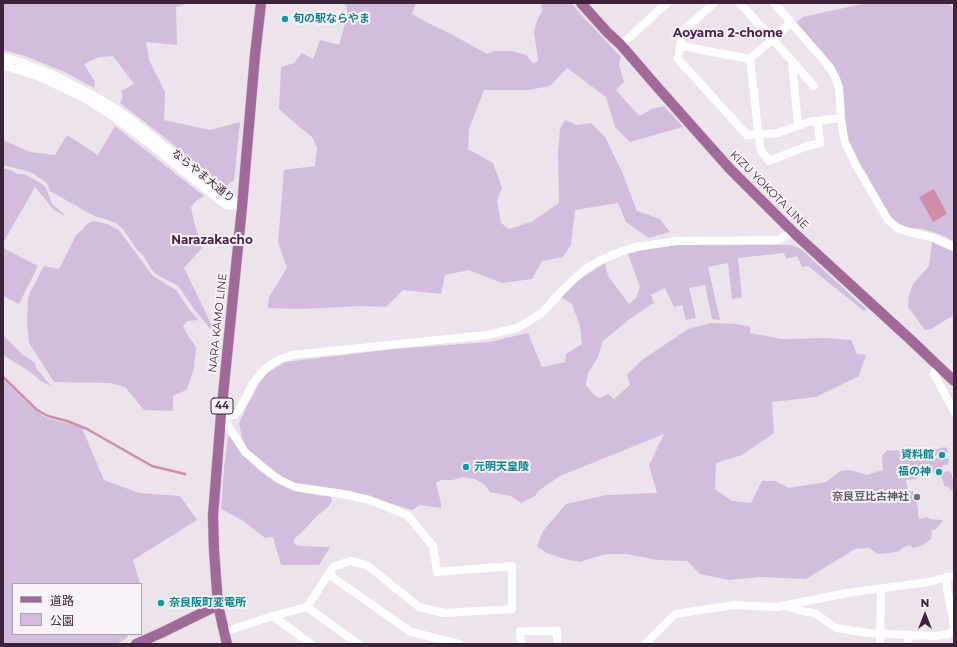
<!DOCTYPE html>
<html>
<head>
<meta charset="utf-8">
<style>
  body { margin:0 }
  #map { position:relative; width:957px; height:647px; overflow:hidden; background:#ece3ec; font-family:Montserrat,"Noto Sans JP",sans-serif }
  canvas { display:block }
  .frame { position:absolute; inset:0; border:4px solid #3d2339; pointer-events:none }
  .legend { position:absolute; left:12px; top:583px; width:130px; height:52px; box-sizing:border-box; background:#f8f3f9; border:1px solid #ada0ac; margin:0; padding:5px 7px; list-style:none; font-size:12px; color:#3d2339 }
  .legend li { display:flex; align-items:center; gap:8px; height:20px }
  .legend b { width:20px; border:1px solid #ada0ac }
  .north { position:absolute; left:905px; top:595px; width:40px; height:40px; -webkit-text-stroke:3px #f8f3f9; paint-order:stroke; rotate:0deg; font-size:11px; font-weight:700; line-height:16px; text-align:center; color:#3d2339 }
  .north::after { content:''; display:block; margin:auto; width:14px; height:18px; background:#3d2339; clip-path:polygon(50% 0,100% 100%,50% 72%,0 100%) }
</style>
</head>
<body>
<div id="map">
<canvas width="957" height="647"></canvas>
<div class="frame"></div>
<ul class="legend">
<li><b style="height:5px;background:#a06998"></b>道路</li>
<li><b style="height:11px;background:#d3bddd"></b>公園</li>
</ul>
<div class="north">N</div>
</div>
<script>
const ctx = document.querySelector('canvas').getContext('2d');
ctx.lineJoin = 'round';
function paint(path, color) {
  ctx.fillStyle = color;
  ctx.fill(path, 'evenodd');
}
function poly(rows) {
  const path = new Path2D();
  for (const r of rows) {
    path.moveTo(r[0], r[1]);
    for (let i = 2; i < r.length; i += 2) path.lineTo(r[i], r[i + 1]);
  }
  return path;
}
function stroke(path, color, width, dash) {
  ctx.strokeStyle = color;
  ctx.lineWidth = width;
  ctx.lineCap = dash ? 'butt' : 'round';
  ctx.setLineDash(dash || []);
  ctx.stroke(path);
}
function write(font, color, halo, rows, align = 'center') {
  ctx.font = font + ' Montserrat,"Noto Sans JP",sans-serif';
  ctx.lineWidth = 4;
  ctx.setLineDash([]);
  ctx.textBaseline = 'middle';
  ctx.strokeStyle = halo;
  ctx.fillStyle = color;
  for (const [text, x, y, turn = 0] of rows) {
    ctx.save();
    ctx.translate(x, y);
    ctx.rotate((+turn || 0) * Math.PI / 180);
    ctx.textAlign = isNaN(turn) ? turn : align;
    if (halo) ctx.strokeText(text, 0, 0);
    ctx.fillText(text, 0, 0);
    ctx.restore();
  }
}
const green = poly([
  [3,3,190,3,176,7,177,45,146,42,149,60,165,92,164,120,210,130,240,122,234,180,226,186,224,186,164,137,120,103,123,97,121,91,134,84,113,56,99,57,84,64,95,82,94,88,65,72,22,55,3,50],
  [342,3,416,3,412,14,428,23,453,35,487,54,495,51,511,51,526,55,533,63,537,62,538,58,535,40,534,31,537,21,542,11,541,3,571,3,586,20,621,57,619,64,624,82,616,90,638,115,642,115,651,109,664,106,683,127,630,142,615,127,606,97,567,68,550,86,529,90,484,90,469,129,468,149,493,163,502,188,497,201,501,223,509,229,531,222,559,203,558,153,560,129,565,120,577,125,591,123,605,137,623,174,637,211,660,219,670,232,649,238,626,222,618,203,575,210,571,245,563,257,542,261,532,279,502,283,469,270,445,275,441,294,403,290,386,307,360,306,302,309,268,308,269,297,287,268,278,242,284,170,315,166,317,148,313,138,297,125,279,109,281,67,294,63,302,53,313,59,320,40,339,45,347,17,347,7],
  [866,3,949,3,954,9,954,241,939,234,923,229,910,228,901,225,893,219,889,215,853,152,848,141,845,121,844,97,841,81,838,74,833,65,796,23,803,17],
  [115,126,204,196,197,200,191,207,194,222,202,248,184,268,218,338,194,309,179,287,175,284,157,275,151,269,143,255,137,250,123,229,116,223,102,218,94,216,50,191,47,183,34,174,27,171,3,165,3,140,30,152,55,155,67,135,98,155],
  [3,168,10,170,18,174,24,174,42,184,46,188,52,204,66,216,54,210,35,187,3,243],
  [93,221,107,224,119,230,153,276,176,290,189,309,198,320,187,321,183,326,187,334,196,347,194,368,189,384,186,390,173,396,173,411,144,410,125,387,111,383,54,382,29,343,27,323,28,299,30,292,44,266,59,269,76,235,83,229,87,224],
  [932,242,954,252,954,315,931,329,925,330,908,307,909,295,913,284,929,266],
  [672,245,792,245,801,249,866,309,864,311,808,266,802,267,797,256,786,259,784,253,738,258,742,297,732,299,728,263,708,267,720,320,712,319,705,285,689,288,696,318,686,320,682,305,674,307,665,288,651,295,654,303,631,318,603,341,598,357,588,373,586,385,594,395,600,398,608,394,614,399,630,385,627,375,642,360,688,329,711,323,737,324,750,327,750,333,782,339,826,338,851,340,857,354,866,355,859,376,816,397,772,402,774,433,742,455,716,463,715,489,732,501,751,503,762,481,775,481,789,488,826,482,840,471,850,470,867,475,883,470,882,456,887,450,890,451,892,450,902,451,902,447,905,447,914,453,918,452,918,449,930,448,935,450,944,447,947,448,948,452,944,455,936,455,934,457,934,458,937,458,942,460,943,459,946,458,949,459,948,465,943,465,942,467,944,472,949,471,952,474,952,478,954,478,954,491,952,491,947,486,945,487,940,472,918,476,917,479,906,480,908,491,913,491,913,492,918,507,918,514,919,519,927,517,931,519,941,520,943,521,935,530,930,530,932,531,931,539,923,545,913,548,910,545,904,547,899,551,890,553,878,554,869,548,855,549,806,579,759,577,729,580,700,574,687,561,657,560,627,554,605,554,580,562,565,559,547,553,537,546,543,531,566,504,606,495,657,493,649,465,664,434,560,476,538,491,535,496,521,503,511,496,490,492,485,485,475,479,463,477,453,480,441,480,436,483,441,503,441,508,420,505,412,510,348,490,305,487,286,481,247,450,242,438,239,423,245,410,260,382,266,374,285,362,394,349,489,342,528,333,542,367,565,362,566,354,582,344,580,326,572,304,561,297,577,281,605,263,608,276,629,304,636,298,640,287,628,254,651,248],
  [3,248,38,266,19,304,3,296],
  [3,336,6,338,22,354,35,363,36,368,51,386,41,381,29,371,3,355],
  [3,380,36,411,47,418,67,423,82,428,104,480,139,493,180,496,197,520,133,560,140,584,13,584,13,634,128,634,127,638,116,644,3,644],
  [228,436,233,439,246,458,260,471,276,482,304,493,331,497,332,501,328,507,317,516,301,533,294,539,294,544,300,546,330,547,319,565,281,565,273,537,265,538,242,520,221,509,224,468]
]);
const water = poly([
  [934,189,947,214,933,222,919,197]
]);
const stream = poly([
  [3,377,37,410,48,416,67,421,87,429,152,466,185,474]
]);
const minor = poly([
  [714,3,683,31,678,59,747,135,758,135,778,133,809,122,841,118],
  [740,3,792,61,798,125],
  [774,3,821,57,831,69,836,79,839,88,841,118,843,132,845,142,856,165,888,220,896,227,905,231,934,238,954,247],
  [791,22,787,26,750,59,760,147,762,152,769,161,807,146,820,143,818,121],
  [621,45,667,3],
  [681,46,750,59],
  [3,57,18,61,56,76,89,93,118,110,139,126,228,197,242,207],
  [792,61,814,86],
  [3,65,37,76,84,98,115,118,141,137,203,187,226,205,240,207],
  [937,365,934,374,954,411],
  [221,415,245,452,270,473,280,480,295,487,337,493,370,500,407,515,433,546,437,572,512,566,512,609,444,613,419,607,367,565,350,561,333,567,307,607],
  [221,415,235,415,240,408,254,382,264,370,273,363,281,359,292,355,487,335,517,328,542,313,560,293,574,279,587,268,599,261,615,254,635,247,677,241,778,240,793,232],
  [328,574,411,632,459,644],
  [947,577,947,588,953,619,954,629],
  [786,606,801,611,815,613,836,628,868,633,935,636,949,634,954,629],
  [273,616,311,644],
  [224,632,273,616,307,607,358,644],
  [521,644,520,631,557,631,557,644],
  [645,644,675,614,734,605,777,607,847,593,929,582,947,577,954,577],
  [880,644,881,589],
  [908,644,909,635]
]);
const major = poly([
  [581,3,607,32,621,45,659,89,730,169,793,232,912,341,954,381],
  [136,644,161,633,218,605],
  [227,644,218,605,214,550,213,516,221,415,242,207,255,55,261,3]
]);
const markers = [
  [285,19,4,"#0f9aa8"],
  [942,455,4,"#0f9aa8"],
  [466,467,4,"#0f9aa8"],
  [939,472,4,"#0f9aa8"],
  [917,497,4,"#6b7280"],
  [161,603,4,"#0f9aa8"]
];
const shields = [
  [222,406,22]
];
const shieldNames = [
  ["44",222,406]
];
const cultureNames = [
  ["旬の駅ならやま",293,19],
  ["資料館",934,455,"right"],
  ["元明天皇陵",474,467],
  ["福の神",931,472,"right"],
  ["奈良阪町変電所",169,603]
];
const streetNames = [
  ["ならやま大通り",203,176,39],
  ["KIZU YOKOTA LINE",769,190,45],
  ["NARA KAMO LINE",218,323,-84]
];
const worshipNames = [
  ["奈良豆比古神社",909,497]
];
const neighbourhoodNames = [
  ["Aoyama 2-chome",728,33],
  ["Narazakacho",212,240]
];
paint(green, '#d3bddd');
paint(water, '#cf8daa');
stroke(stream, '#cf8daa', 2.5);
stroke(major, '#c9c1c8', 11);
stroke(minor, '#fff', 8);
stroke(major, '#a06998', 10);
for (const [x, y, r, color] of markers) {
  const dot = new Path2D();
  dot.arc(x, y, r, 0, 2 * Math.PI);
  ctx.fillStyle = color;
  ctx.fill(dot);
  stroke(dot, '#f8f3f9', 1.5);
}
for (const [x, y, w] of shields) {
  const box = new Path2D();
  box.roundRect(x - w / 2, y - 8, w, 16, 3);
  ctx.fillStyle = '#f8f3f9';
  ctx.fill(box);
  stroke(box, '#3d2339', 1);
}
write('bold 10px', '#3d2339', null, shieldNames);
write('bold 11px', '#0d838f', '#f8f3f9', cultureNames, 'left');
write('11px', '#3d2339', '#f8f3f9', streetNames);
write('bold 11px', '#5b616d', '#f8f3f9', worshipNames, 'right');
write('bold 12px', '#4f2047', '#f8f3f9', neighbourhoodNames);
</script>
</body>
</html>
